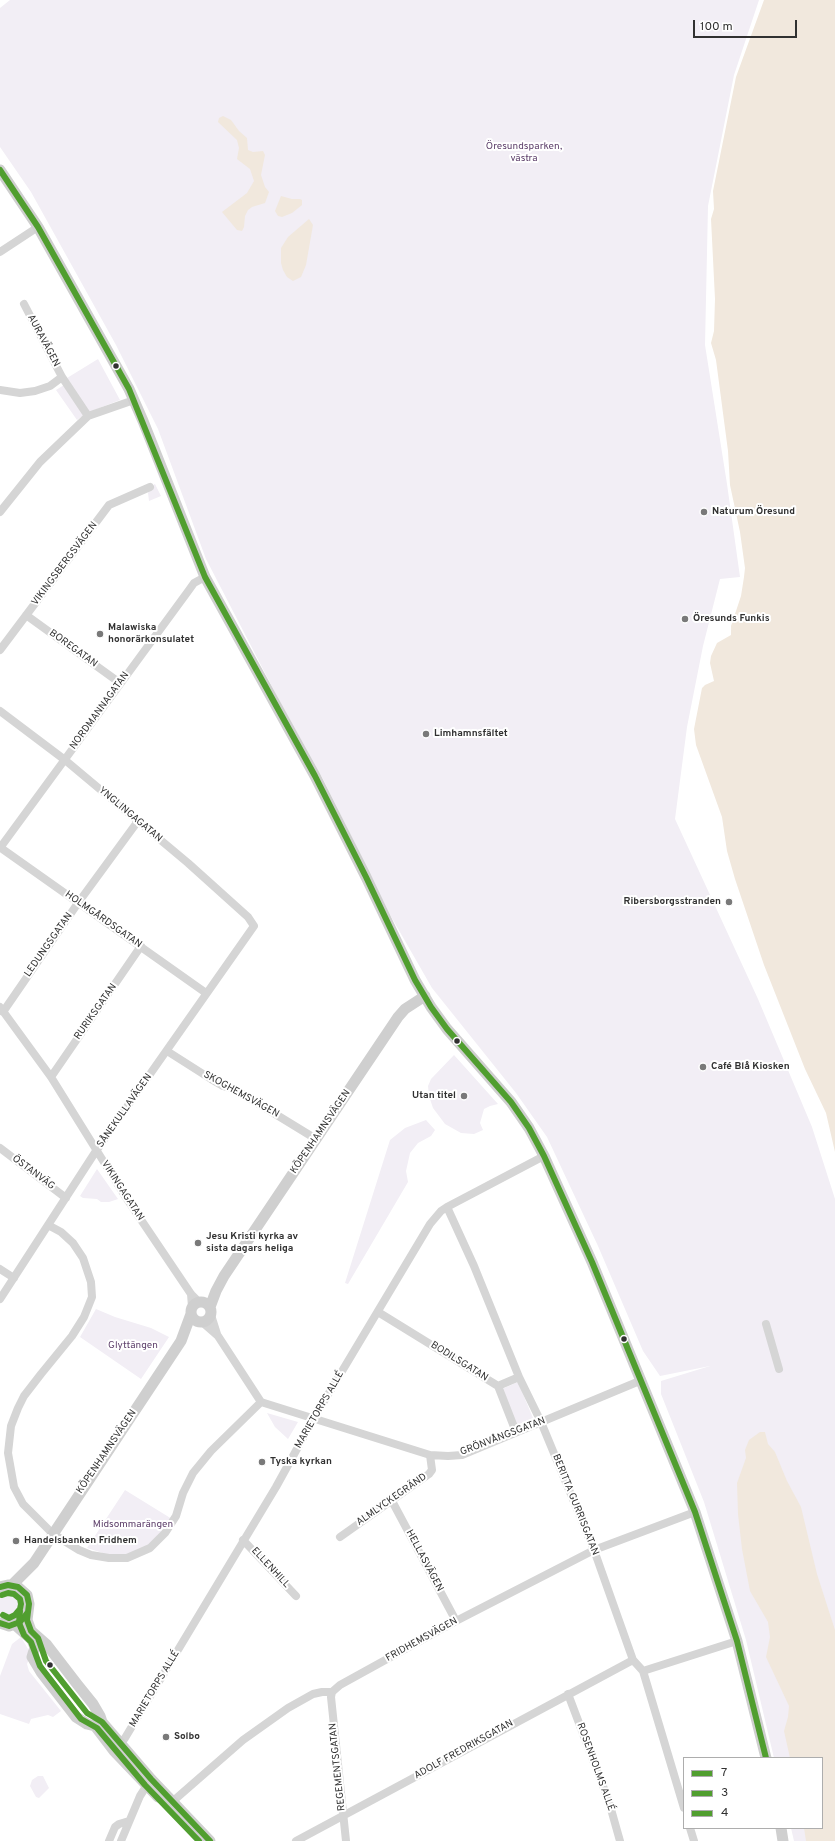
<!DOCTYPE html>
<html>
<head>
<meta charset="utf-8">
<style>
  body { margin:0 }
  #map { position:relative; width:835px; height:1841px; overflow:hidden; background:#fff; font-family:Overpass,sans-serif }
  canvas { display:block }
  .legend { position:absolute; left:683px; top:1757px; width:140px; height:72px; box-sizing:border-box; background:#fff; border:1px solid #adadad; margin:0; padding:5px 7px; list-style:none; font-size:12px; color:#313131 }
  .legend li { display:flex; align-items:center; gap:8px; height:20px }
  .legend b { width:20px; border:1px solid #adadad }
  .scale { position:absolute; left:693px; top:20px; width:104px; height:18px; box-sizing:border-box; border:2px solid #313131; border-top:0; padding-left:5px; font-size:12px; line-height:14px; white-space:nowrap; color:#313131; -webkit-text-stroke:3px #fff; paint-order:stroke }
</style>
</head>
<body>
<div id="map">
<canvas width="835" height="1841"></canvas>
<ul class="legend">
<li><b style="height:5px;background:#509e2f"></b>7</li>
<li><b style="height:5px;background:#509e2f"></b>3</li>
<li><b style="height:5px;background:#509e2f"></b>4</li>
</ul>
<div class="scale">100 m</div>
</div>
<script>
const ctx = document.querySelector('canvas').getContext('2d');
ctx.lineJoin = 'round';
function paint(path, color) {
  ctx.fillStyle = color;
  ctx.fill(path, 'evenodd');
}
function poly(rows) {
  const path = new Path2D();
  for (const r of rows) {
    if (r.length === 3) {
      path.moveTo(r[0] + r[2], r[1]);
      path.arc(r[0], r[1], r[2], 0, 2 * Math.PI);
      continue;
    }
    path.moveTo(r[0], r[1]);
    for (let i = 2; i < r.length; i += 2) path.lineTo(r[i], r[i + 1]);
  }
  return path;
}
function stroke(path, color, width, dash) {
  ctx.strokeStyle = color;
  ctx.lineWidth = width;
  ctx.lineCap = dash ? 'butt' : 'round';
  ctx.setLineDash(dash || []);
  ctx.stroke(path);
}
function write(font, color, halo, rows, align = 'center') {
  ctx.font = font + ' Overpass,sans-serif';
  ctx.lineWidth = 4;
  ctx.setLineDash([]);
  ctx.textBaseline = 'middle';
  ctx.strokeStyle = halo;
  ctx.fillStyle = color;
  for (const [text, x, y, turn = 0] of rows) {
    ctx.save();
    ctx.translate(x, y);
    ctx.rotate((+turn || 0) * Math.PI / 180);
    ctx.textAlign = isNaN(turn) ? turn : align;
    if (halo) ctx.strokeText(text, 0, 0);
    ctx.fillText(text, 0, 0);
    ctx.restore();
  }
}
const green = poly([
  [10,0,759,0,734,75,708,206,705,345,727,484,740,577,720,579,703,646,687,727,675,819,758,999,812,1127,835,1199,835,1841,794,1841,791,1828,822,1828,822,1758,774,1758,746,1640,704,1502,661,1394,661,1381,710,1366,660,1376,643,1351,598,1246,547,1137,516,1093,432,988,389,913,323,779,279,700,206,559,158,429,116,345,31,192,0,147,0,8],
  [98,359,120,400,89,412,67,378],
  [64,385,85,414,77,420,56,390],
  [155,484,161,496,149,501,148,493,151,486],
  [454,1055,498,1104,490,1106,484,1109,480,1123,483,1130,474,1134,461,1133,445,1124,433,1108,429,1096,428,1086,431,1079],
  [426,1120,435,1130,431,1136,418,1143,410,1153,406,1171,408,1182,348,1284,345,1283,390,1140,405,1128],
  [97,1169,118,1199,109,1202,101,1202,97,1199,83,1198,80,1196],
  [96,1309,115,1317,151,1328,169,1337,141,1379,80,1337],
  [518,1382,533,1418,517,1425,502,1389],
  [267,1413,298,1422,288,1439,275,1427],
  [125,1490,172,1519,148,1547,127,1554,109,1555,87,1548],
  [9,1590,18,1594,22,1602,21,1612,13,1618,9,1619,0,1616,0,1593],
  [21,1637,31,1654,27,1664,29,1671,61,1711,53,1717,48,1715,31,1719,29,1724,0,1714,0,1676,12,1644],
  [38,1776,43,1776,49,1788,39,1798,36,1797,30,1786,32,1780]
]);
const water = poly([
  [764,0,835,0,835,1152,826,1113,805,1069,764,965,735,879,727,851,722,817,696,745,694,729,702,688,705,685,714,681,710,663,711,656,717,643,731,635,731,626,741,596,744,577,745,568,740,532,730,485,728,451,716,360,711,343,714,331,715,299,711,219,714,209,713,191,736,77],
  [223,116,231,120,239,131,247,138,248,150,253,152,263,151,265,155,261,175,265,187,269,192,265,203,252,207,248,210,245,216,244,227,242,231,237,230,222,212,247,193,254,181,250,169,237,159,239,148,237,140,218,122,219,118],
  [281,196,292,199,300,199,302,200,302,205,292,213,282,217,278,216,275,211],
  [309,219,313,225,306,265,301,277,293,281,287,277,283,270,281,263,281,248,288,237],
  [760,1432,765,1432,768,1444,775,1452,787,1481,801,1507,817,1574,835,1630,835,1841,806,1841,804,1828,822,1828,822,1758,790,1758,784,1731,788,1717,789,1706,766,1657,770,1637,768,1622,750,1591,742,1549,738,1514,737,1483,746,1458,745,1450,749,1440]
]);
const street = poly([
  [0,252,38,227],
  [24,304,62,377,88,416],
  [0,390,20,393,35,391,50,386,62,377],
  [0,512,40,462,88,416,134,400],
  [26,615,120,683],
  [0,650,109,505,150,487],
  [0,711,65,760,188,863,248,917,254,926,96,1151,0,1299],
  [0,848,189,590,194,583,205,577],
  [1,848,206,993],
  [0,1007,51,1077,125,1196,191,1294,199,1302],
  [3,1012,78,903,138,821],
  [167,1051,211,1079,223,1086,236,1090,316,1139],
  [51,1077,141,946],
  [0,1148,66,1198],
  [447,1207,474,1266,519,1377,541,1422,594,1550,633,1660,643,1671,684,1808],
  [48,1225,61,1232,73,1243,83,1258,91,1282,92,1297,84,1317,72,1336,41,1374,24,1396,18,1408,11,1426,8,1453,14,1487,23,1504,53,1534,79,1550,91,1555,109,1558,127,1558,150,1548,165,1533,176,1516,183,1493,193,1473,211,1451,261,1402],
  [0,1269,14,1278],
  [191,1294,192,1307],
  [378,1312,498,1386,516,1432],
  [211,1315,217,1334],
  [202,1322,218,1336,261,1402,430,1455,448,1456,462,1455,642,1380],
  [766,1324,779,1369],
  [498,1386,519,1377],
  [392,1501,456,1621],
  [340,1537,429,1474,432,1470,430,1455],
  [243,1540,296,1596],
  [643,1671,737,1641],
  [332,1692,340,1685,456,1621,594,1550,695,1512],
  [332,1692,331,1697,346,1841],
  [568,1694,609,1802,620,1841],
  [118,1747,125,1738,276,1487,314,1418,430,1224,441,1211,447,1207,544,1156],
  [172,1802,243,1740,288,1708,313,1694,322,1692,332,1692],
  [690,1828,694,1841],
  [109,1841,115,1827,119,1824,129,1821],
  [121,1841,140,1796,149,1782],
  [296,1841,633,1660]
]);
const secondary = poly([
  [0,170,38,227,129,389,143,421,205,577,315,776,366,877,415,980,431,1007,447,1029,511,1102,529,1128,544,1156,592,1262,695,1512,737,1641,766,1758],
  [201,1312,10],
  [210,1307,216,1291,224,1276,398,1017,405,1009,425,996],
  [12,1585,34,1563,181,1341,191,1314],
  [0,1587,8,1585,18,1587,27,1595,29,1604,28,1612,20,1622,9,1626,0,1623],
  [28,1612,27,1620,31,1631,47,1645,77,1684,93,1704,100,1716,102,1722,151,1779,210,1841],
  [14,1624,32,1640,35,1647,32,1657,41,1672,76,1717,87,1724,95,1726,114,1751,158,1797],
  [781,1828,783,1841]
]);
const bus1 = poly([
  [0,170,38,227,129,389,205,577,315,776,366,877,415,980,431,1007,447,1029,511,1102,529,1128,544,1156,592,1262,695,1512,737,1641,766,1758]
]);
const bus2 = poly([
  [0,1587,8,1585,18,1587,27,1595,29,1604,28,1612,20,1622,9,1626,0,1623],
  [28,1612,27,1620,31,1631,38,1638,46,1661,87,1713,102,1722,151,1779,210,1841]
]);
const bus3 = poly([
  [2,1595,8,1593,14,1594,20,1599,21,1604,20,1609,15,1615,9,1618,3,1615],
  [20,1611,19,1623,24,1635,31,1642,40,1666,81,1719,97,1728,145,1785,199,1841]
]);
const markers = [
  [116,366,3.5,"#313131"],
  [704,512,4,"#797979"],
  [685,619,4,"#797979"],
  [100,634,4,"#797979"],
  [426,734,4,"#797979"],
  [729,902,4,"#797979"],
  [457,1041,3.5,"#313131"],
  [703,1067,4,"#797979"],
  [464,1096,4,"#797979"],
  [198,1243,4,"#797979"],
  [624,1339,3.5,"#313131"],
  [262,1462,4,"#797979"],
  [16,1541,4,"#797979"],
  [50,1665,3.5,"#313131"],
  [166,1737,4,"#797979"]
];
const parkNames = [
  ["Öresundsparken,",524,147],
  ["västra",524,159],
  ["Glyttängen",133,1346],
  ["Midsommarängen",133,1525]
];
const streetNames = [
  ["AURAVÄGEN",43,341,62],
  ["VIKINGSBERGSVÄGEN",65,564,-53],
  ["BOREGATAN",73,649,36],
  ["NORDMANNAGATAN",100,711,-54],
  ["YNGLINGAGATAN",130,815,40],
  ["HOLMGÅRDSGATAN",103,920,35],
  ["LEDUNGSGATAN",49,945,-55],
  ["RURIKSGATAN",96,1012,-55],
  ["SKOGHEMSVÄGEN",241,1095,29],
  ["SÅNEKULLAVÄGEN",125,1111,-55],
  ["KÖPENHAMNSVÄGEN",321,1132,-56],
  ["ÖSTANVÄG",33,1173,37],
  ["VIKINGAGATAN",122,1191,57],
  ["BODILSGATAN",459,1362,32],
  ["MARIETORPS ALLÉ",320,1410,-60],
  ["GRÖNVÅNGSGATAN",503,1437,-21],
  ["KÖPENHAMNSVÄGEN",107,1452,-56],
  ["ALMLYCKEGRÄND",392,1500,-35],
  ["BERITTA GURRISGATAN",575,1505,68],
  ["HELLASVÄGEN",424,1561,62],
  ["ELLENHILL",270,1568,47],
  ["FRIDHEMSVÄGEN",422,1640,-29],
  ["MARIETORPS ALLÉ",155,1689,-59],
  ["ADOLF FREDRIKSGATAN",464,1750,-29],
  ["REGEMENTSGATAN",338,1767,-96],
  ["ROSENHOLMS ALLÉ",595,1767,70]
];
const poiNames = [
  ["Naturum Öresund",712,512],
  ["Öresunds Funkis",693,619],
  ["Malawiska",108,628],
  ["honorärkonsulatet",108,640],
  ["Limhamnsfältet",434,734],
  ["Ribersborgsstranden",721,902,"right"],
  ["Café Blå Kiosken",711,1067],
  ["Utan titel",456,1096,"right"],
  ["Jesu Kristi kyrka av",206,1237],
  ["sista dagars heliga",206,1249],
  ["Tyska kyrkan",270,1462],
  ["Handelsbanken Fridhem",24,1541],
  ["Solbo",174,1737]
];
paint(green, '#f2eef5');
paint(water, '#f1e8dd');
stroke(street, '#d5d5d5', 8);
stroke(secondary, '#cfcfcf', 11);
stroke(bus1, '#509e2f', 6);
stroke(bus2, '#509e2f', 6);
stroke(bus3, '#509e2f', 6);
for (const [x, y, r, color] of markers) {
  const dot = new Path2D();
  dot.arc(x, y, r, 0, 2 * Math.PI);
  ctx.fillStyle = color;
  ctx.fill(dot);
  stroke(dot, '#fff', 1.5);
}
write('10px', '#5e406b', '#fff', parkNames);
write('10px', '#313131', '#fff', streetNames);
write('bold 10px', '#313131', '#fff', poiNames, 'left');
</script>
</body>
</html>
